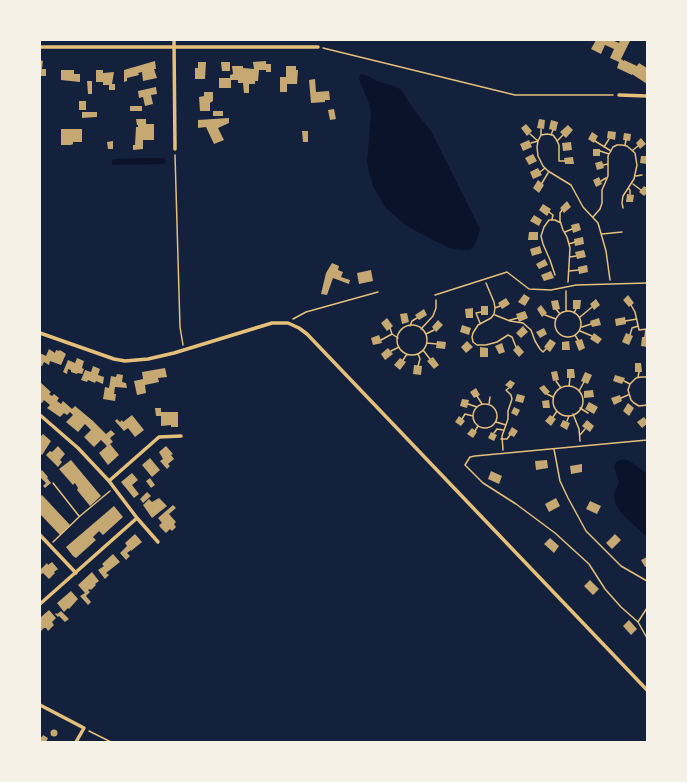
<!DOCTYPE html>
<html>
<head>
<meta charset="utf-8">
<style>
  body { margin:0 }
  #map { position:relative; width:687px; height:782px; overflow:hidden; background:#14213d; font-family:Quicksand,sans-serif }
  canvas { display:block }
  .frame { position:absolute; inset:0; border:41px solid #f6f1e7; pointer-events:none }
</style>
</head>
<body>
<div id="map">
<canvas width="687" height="782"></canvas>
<div class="frame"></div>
</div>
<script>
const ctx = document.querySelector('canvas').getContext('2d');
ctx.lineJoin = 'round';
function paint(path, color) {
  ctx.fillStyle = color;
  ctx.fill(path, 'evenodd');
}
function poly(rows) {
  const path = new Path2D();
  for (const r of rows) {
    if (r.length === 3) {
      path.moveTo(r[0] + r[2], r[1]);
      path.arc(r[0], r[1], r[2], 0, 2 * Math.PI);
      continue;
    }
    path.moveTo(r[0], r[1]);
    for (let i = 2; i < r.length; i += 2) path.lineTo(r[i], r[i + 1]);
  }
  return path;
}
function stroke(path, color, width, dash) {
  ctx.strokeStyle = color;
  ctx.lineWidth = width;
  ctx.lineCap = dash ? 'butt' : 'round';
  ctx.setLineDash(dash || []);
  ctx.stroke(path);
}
const water = poly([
  [362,74,368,76,377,81,397,87,401,90,412,107,431,131,480,229,477,240,473,248,470,250,462,250,449,248,423,235,404,224,385,207,373,186,369,172,367,162,371,115,370,106,359,79,360,75],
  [142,158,163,158,165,159,166,162,164,164,112,165,112,160,114,159],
  [625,459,634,464,647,474,647,537,621,513,615,503,614,494,619,482,614,467,616,462,620,460]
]);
const building = poly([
  [596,40,612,40,619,43,620,40,630,41,621,59,624,61,624,60,637,66,639,63,647,68,647,84,632,74,632,75,617,68,619,62,610,58,614,49,605,45,601,54,591,49],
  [40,60,43,61,42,69,46,69,46,76,40,76],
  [155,61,156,69,154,69,157,78,143,81,142,72,138,73,139,75,127,78,127,81,124,82,124,70],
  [266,61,266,64,271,64,271,72,266,72,266,70,259,70,258,81,255,81,255,84,249,84,249,93,244,93,243,83,238,83,238,80,231,80,231,88,219,88,219,78,230,78,230,75,233,74,232,66,243,66,243,68,254,69,253,62],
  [198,62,206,62,205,79,195,79,195,68,198,68],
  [221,62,230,62,230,71,222,71],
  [286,66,296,66,296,70,298,70,297,84,287,84,287,92,280,92,280,77,286,77],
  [61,70,74,70,74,74,80,74,80,82,61,80],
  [96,70,103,70,103,73,114,72,112,84,115,84,115,90,109,90,109,85,103,85,103,82,96,82],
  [315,79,316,92,329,91,330,100,325,100,325,102,311,103,309,80],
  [87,81,92,81,92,94,88,94],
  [156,87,157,94,151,95,153,104,145,106,143,97,139,98,138,91],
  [204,92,213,92,213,101,210,103,210,111,200,111,199,97,204,96],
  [79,101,86,101,86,110,79,110],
  [130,106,142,106,142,111,130,111],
  [334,109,336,119,330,120,328,110],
  [213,111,223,111,223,116,213,116],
  [82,112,97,112,97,117,82,118],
  [229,118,229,123,218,128,224,140,214,144,206,127,198,128,198,120],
  [136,119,146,119,146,124,154,124,154,140,143,140,143,149,133,150,133,145,135,145,136,127,138,127,138,125,137,125],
  [539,119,545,120,544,129,537,128],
  [551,120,558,122,556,131,549,129],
  [526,124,532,131,527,136,521,128],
  [568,125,573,130,566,138,560,132],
  [61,129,82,129,82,142,73,142,73,144,71,145,61,145],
  [302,131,308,131,308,142,303,142],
  [608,131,616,132,615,140,607,138],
  [592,132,598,136,594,143,588,139],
  [624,133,631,134,630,141,623,140],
  [641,138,646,144,640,149,636,143],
  [529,140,532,147,523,151,520,144],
  [113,141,113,149,108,149,107,142],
  [571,142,572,150,563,151,562,143],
  [593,149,600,149,600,156,593,156],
  [533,154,537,161,529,165,525,158],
  [641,156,647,156,647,164,640,163],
  [573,157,574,164,565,164,564,158],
  [602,161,604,168,597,170,595,163],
  [538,168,542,175,533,179,530,172],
  [599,177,602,184,596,187,593,180],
  [538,180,544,185,539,193,533,188],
  [644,186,647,188,647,193,644,196,639,192],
  [627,194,634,195,633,202,626,202],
  [567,201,571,207,564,213,560,208],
  [543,204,551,209,547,216,539,210],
  [534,215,542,220,539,226,530,221],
  [579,223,581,230,573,233,571,225],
  [529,232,538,232,538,240,528,240],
  [583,237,584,244,575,246,574,239],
  [540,246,542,253,532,256,530,249],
  [584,250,586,257,577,259,575,252],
  [545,259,548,265,539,269,536,264],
  [332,263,339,266,338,270,343,272,341,277,350,280,349,284,333,278,327,295,321,294,326,273],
  [587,265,588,272,579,274,578,267],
  [371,270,373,281,359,284,357,273],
  [551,271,554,278,544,281,541,275],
  [524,294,530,298,525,306,518,302],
  [628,295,634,303,629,307,623,300],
  [506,298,510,304,502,309,498,303],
  [596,299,600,305,594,310,590,304],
  [558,300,560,309,553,310,551,301],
  [573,300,581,300,580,309,573,309],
  [541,305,547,313,542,317,537,309],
  [481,306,488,306,488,315,481,315],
  [473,308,473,318,466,318,465,309],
  [424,309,427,315,419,320,415,315],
  [525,311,528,318,519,322,516,314],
  [407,313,409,322,402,324,400,314],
  [625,317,626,324,616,326,615,319],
  [387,318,393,326,387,331,381,323],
  [599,318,601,325,592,327,590,321],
  [438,320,443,325,436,332,432,327],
  [462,325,471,328,469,335,460,332],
  [523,326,528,332,521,338,516,333],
  [544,328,547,334,540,338,536,332],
  [594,333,602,339,598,344,590,339],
  [626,333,633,336,629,345,622,342],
  [379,335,382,343,373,345,371,338],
  [642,337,647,337,647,347,641,346],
  [550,339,556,343,550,352,544,347],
  [582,339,585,348,579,351,575,341],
  [437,341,446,342,445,349,436,348],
  [467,341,473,347,466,353,461,347],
  [569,341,570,350,562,350,562,342],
  [502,343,505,352,499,354,495,346],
  [518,345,524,352,519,357,513,350],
  [480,347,488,348,488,357,480,357],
  [388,348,393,354,385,360,381,354],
  [49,349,55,353,56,350,59,351,60,350,66,354,61,365,50,361,49,365,44,362,42,366,40,365,40,353,46,356],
  [433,357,439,365,434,369,427,361],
  [77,358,84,361,82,368,84,369,82,374,78,373,77,374,71,372,71,370,68,369,67,374,63,372,68,360,75,363],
  [400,358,406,362,400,370,394,365],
  [635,363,641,363,642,372,635,372],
  [414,365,422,366,421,375,413,374],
  [93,366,100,369,98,375,104,377,103,384,96,381,95,383,88,380,87,382,81,380,85,370,91,372],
  [165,368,167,377,158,378,159,382,145,385,146,393,137,395,134,381,143,379,142,372],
  [567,369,574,369,575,378,567,378],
  [557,371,559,380,553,381,551,372],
  [585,372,592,375,588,384,581,381],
  [117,374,123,375,122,382,126,383,127,388,115,387,114,394,116,394,115,401,103,399,105,387,109,388,111,376,116,377],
  [615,375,625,378,622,384,613,381],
  [510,380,515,383,511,389,505,385],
  [40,382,51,392,49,394,52,396,54,394,59,398,57,401,61,404,63,401,72,409,75,406,93,421,106,434,111,430,115,434,110,438,113,442,110,444,119,455,108,465,99,453,107,446,101,440,94,447,84,437,91,430,85,424,78,432,66,422,73,415,70,412,67,415,64,413,60,417,47,408,50,405,44,400,42,403,40,402],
  [544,385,550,392,545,395,539,388],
  [476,388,480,395,474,398,470,392],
  [593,390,594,397,584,398,584,391],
  [517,394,525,396,523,403,515,401],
  [620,395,622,401,614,405,611,398],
  [462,399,469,400,467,408,460,406],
  [549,400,550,408,543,408,542,401],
  [589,402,598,407,594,414,585,409],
  [628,403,634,408,629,416,623,411],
  [514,407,520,410,517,416,511,413],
  [155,408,161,408,161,412,178,412,178,427,171,427,171,425,161,426,161,416,156,416],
  [132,415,144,430,135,437,128,428,124,431,115,421,117,419,120,422,122,420,123,422],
  [550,415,556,419,551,426,545,421],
  [459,416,465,421,461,426,455,422],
  [644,417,647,421,647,424,642,428,637,422],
  [563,420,570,423,567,430,560,426],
  [587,420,594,426,590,432,582,426],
  [512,427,518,431,514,437,508,434],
  [472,428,477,432,473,438,467,434],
  [491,432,497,435,494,441,488,438],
  [43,434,51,441,42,455,40,453,40,437],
  [58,446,65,454,60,460,62,462,58,467,46,455,50,451,52,452],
  [166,446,173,454,171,455,174,459,168,464,170,466,167,469,160,461,163,459,159,452],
  [150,458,160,470,152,477,142,465],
  [71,460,101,496,90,506,77,490,78,488,75,483,73,485,59,469],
  [547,460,548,468,536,470,535,461],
  [582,464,582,472,571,474,570,466],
  [42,470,48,477,47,478,51,483,45,488,43,486,46,483,40,477,40,472],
  [491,471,502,476,499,484,488,479],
  [132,473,138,480,132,485,139,494,134,498,121,482],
  [150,478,155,485,151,488,146,481],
  [147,492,151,496,143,503,140,499],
  [42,495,70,525,60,535,40,514,40,497],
  [159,498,167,506,152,518,143,505,149,499,152,502],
  [556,498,560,506,549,512,545,504],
  [590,501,601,506,597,514,586,509],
  [173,505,176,508,169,514,176,522,174,524,176,527,172,531,170,529,166,533,160,527,159,525,162,523,158,518],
  [114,506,123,517,103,535,99,531,93,537,96,540,76,558,73,556,66,547],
  [135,534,142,542,131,551,131,550,127,553,130,556,126,560,120,553,127,546,125,543],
  [615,534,621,540,612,549,606,543],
  [550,538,559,546,554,553,544,544],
  [113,554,120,562,106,573,109,575,105,579,98,570,104,566,102,564],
  [647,557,647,566,645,567,641,560],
  [52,562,58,569,54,572,55,573,49,579,43,573,40,575,40,570,47,563,48,565],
  [92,572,99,581,95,584,96,585,91,590,90,589,88,590,90,592,86,596,91,602,88,605,80,596,85,593,78,585],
  [590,580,599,589,593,595,584,586],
  [71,591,78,599,69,609,68,608,64,612,57,603],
  [49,610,56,618,52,622,54,625,48,631,46,628,44,628,40,632,40,616,41,617],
  [61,611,69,619,65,622,59,616,58,617,55,614,56,613,57,614],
  [629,620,637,629,631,635,623,626],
  [54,733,3.5],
  [43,735,48,738,46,742,40,742,40,736,42,737]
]);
const path = poly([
  [323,48,515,95,613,95],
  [541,129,541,135],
  [530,134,538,141,531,143],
  [551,135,553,130],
  [557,141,563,135],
  [595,141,611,151],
  [625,145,626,140],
  [604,147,609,139],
  [633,150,638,146],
  [600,151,609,154],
  [175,155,180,327,183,345],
  [565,161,559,161,559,145,556,139,553,135,547,134,541,135,538,141,537,147,538,156,543,166,548,171,571,185,583,207,598,223,606,251,610,280],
  [603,165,608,164],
  [540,172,545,168],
  [636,176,642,175],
  [601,181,606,178],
  [542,183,548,173],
  [633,184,641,190],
  [629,189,630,190,630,194],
  [562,210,560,213,560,221,563,230,567,237,570,248,568,282],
  [549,212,553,215,552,219],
  [593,217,600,209,602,203,602,190,608,176,608,156,613,147,617,145,622,145,627,146,635,153,637,165,634,179,623,196,622,203,623,208],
  [565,232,572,229],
  [602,234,622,232],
  [569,244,575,242],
  [570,257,576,256],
  [569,271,579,270],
  [555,275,550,260,543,244,541,236,544,227,549,220,555,220,561,223],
  [486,283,494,302,495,308,494,314,491,318,478,325,473,333,472,337,473,342,477,345,486,345,497,342,508,335,512,337,516,347],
  [566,291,566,311],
  [631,305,635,312,639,330,647,329],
  [495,308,500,306],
  [556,309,560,314],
  [568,324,13],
  [574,313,576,309],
  [495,315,510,321,523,323,531,330,535,341,540,349,543,352,546,349],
  [545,315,556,319],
  [580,317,592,307],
  [293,319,306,312,378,292],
  [510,320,518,318],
  [625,321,637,319],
  [480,323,476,313,481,312],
  [412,340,15],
  [410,326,412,321,417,318],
  [582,327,591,324],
  [390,328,392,334],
  [421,329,433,316,436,308,436,300],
  [580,331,592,336],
  [426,334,434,330],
  [575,335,578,340],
  [630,335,632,328,638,326],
  [645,337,646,329],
  [381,340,392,334,398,338],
  [427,343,437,344],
  [423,350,430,359],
  [391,351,399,347],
  [403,360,407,354],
  [418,366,420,359,418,354],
  [638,377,639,372],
  [647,377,641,377,636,378,630,384,628,390,631,400,634,403,639,406,647,405],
  [556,381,561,388],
  [624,381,630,384],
  [569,386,570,378],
  [568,401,15],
  [579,391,584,382],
  [547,394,553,397],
  [477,396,482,404],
  [621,398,628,395],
  [468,404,477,407],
  [489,404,490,397],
  [485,416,12],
  [580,408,588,413],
  [573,414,579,429,580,441],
  [553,417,557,411],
  [462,419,465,414,473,416],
  [567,421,569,416],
  [496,422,506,425],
  [475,431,478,426],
  [494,433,497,429,503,430],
  [580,435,585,429],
  [501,439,507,439,510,435],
  [503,450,502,436,508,419,508,411,512,399,511,395,506,390,509,388],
  [53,483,79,516],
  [53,542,80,516,110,491],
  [89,731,111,742]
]);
const service = poly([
  [435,295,507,272,529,289,551,290,576,285,647,283],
  [647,440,475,456,470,457,465,465,483,483,516,504,555,533,589,564,605,589,621,607,638,622,647,638],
  [554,449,560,481,568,498,586,531,621,566,647,581],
  [638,622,647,608]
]);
const minor = poly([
  [174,40,175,149],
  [40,47,318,47],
  [619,95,647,96],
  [40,333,114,359,125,361,148,359,174,353,272,323,288,323,299,328,307,334,647,690],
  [40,415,78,448,109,481,137,518,158,542],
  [109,481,159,437,181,436],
  [40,535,76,573],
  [40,604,137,518],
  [40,705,84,728,76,742]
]);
paint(water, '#0b132b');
paint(building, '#c6a872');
stroke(path, '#e5c07b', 1.5);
stroke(service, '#e5c07b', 1.5);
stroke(minor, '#e5c07b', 3.5);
</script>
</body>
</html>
